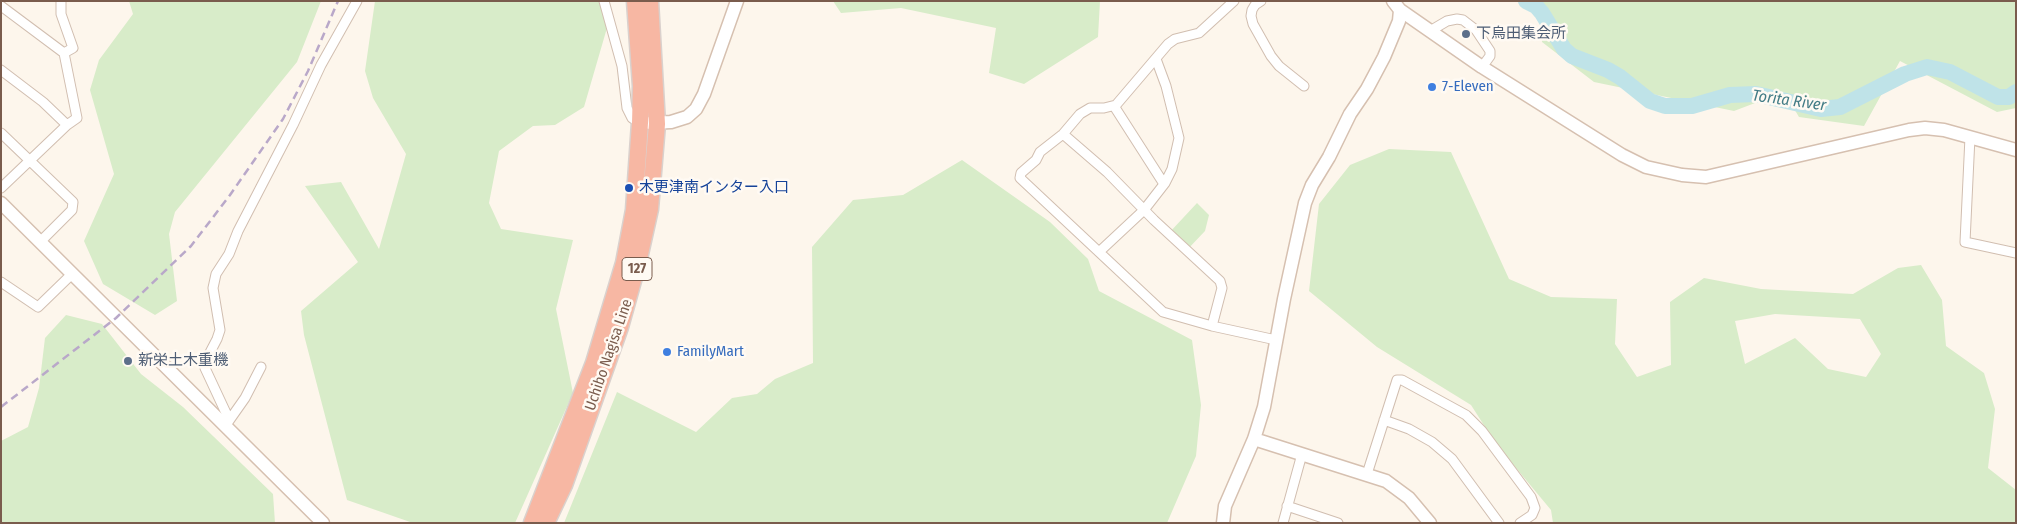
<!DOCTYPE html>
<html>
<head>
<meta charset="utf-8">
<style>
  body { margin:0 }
  #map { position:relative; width:2017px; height:524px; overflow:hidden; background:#fdf6ec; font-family:"Fira Sans Condensed",sans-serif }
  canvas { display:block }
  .frame { position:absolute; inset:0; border:2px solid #7a5c4d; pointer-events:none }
</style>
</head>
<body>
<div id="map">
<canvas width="2017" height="524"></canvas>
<div class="frame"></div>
</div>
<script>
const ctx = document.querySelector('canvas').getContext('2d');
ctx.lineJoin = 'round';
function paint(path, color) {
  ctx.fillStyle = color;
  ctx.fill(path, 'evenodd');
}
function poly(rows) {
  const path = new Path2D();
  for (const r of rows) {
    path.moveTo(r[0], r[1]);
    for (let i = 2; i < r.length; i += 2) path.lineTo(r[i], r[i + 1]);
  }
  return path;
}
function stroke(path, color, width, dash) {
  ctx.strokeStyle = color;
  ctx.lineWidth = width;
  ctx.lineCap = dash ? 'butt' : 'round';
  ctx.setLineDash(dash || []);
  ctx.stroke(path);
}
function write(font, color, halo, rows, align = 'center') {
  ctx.font = font + ' "Fira Sans Condensed","Noto Sans JP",sans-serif';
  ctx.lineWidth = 5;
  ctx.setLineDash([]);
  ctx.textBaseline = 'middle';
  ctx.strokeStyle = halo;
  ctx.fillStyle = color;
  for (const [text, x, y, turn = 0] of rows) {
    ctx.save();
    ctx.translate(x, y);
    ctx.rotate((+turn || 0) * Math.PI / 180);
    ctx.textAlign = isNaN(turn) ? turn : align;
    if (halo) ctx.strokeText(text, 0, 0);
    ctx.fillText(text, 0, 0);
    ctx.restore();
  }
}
const green = poly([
  [129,1,321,1,297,62,175,212,169,234,177,301,155,315,103,284,84,241,114,174,90,90,99,60,133,14],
  [375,1,603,1,609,21,584,107,555,125,533,126,499,151,489,203,501,229,573,240,556,309,573,393,515,523,413,523,347,500,304,335,301,311,358,262,305,186,341,182,379,249,406,154,373,98,365,71],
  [833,1,1100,1,1098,37,1024,84,989,73,996,28,901,8,841,13],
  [1540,1,2016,1,2016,108,1997,112,1900,61,1864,126,1799,117,1784,92,1734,111,1594,82,1542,42],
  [1389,149,1451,152,1509,279,1551,297,1617,299,1615,344,1637,377,1671,365,1670,302,1704,278,1761,289,1853,294,1898,268,1921,265,1942,300,1946,346,1984,373,1995,409,1988,468,2016,490,2016,523,1553,523,1551,510,1496,444,1471,405,1377,347,1309,291,1319,204,1350,165],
  [1775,314,1860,319,1881,354,1866,377,1828,369,1795,338,1745,364,1735,321],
  [962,160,1050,222,1088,259,1099,291,1192,340,1201,405,1196,456,1167,523,564,523,617,392,696,432,732,398,757,394,775,379,813,363,812,247,853,200,903,195],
  [1197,203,1209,215,1205,231,1187,250,1169,233],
  [66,315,102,324,141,374,183,407,273,494,275,523,1,523,1,441,28,427,39,388,45,338]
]);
const river = poly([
  [1526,1,1536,6,1542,13,1564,49,1572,56,1608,70,1620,77,1650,101,1665,106,1692,106,1730,95,1756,94,1821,109,1840,107,1905,74,1927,67,1950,72,1998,97,2009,97,2016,92]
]);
const street = poly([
  [61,1,61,14,73,48,64,53],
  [604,1,622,66,627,108,632,118,640,123],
  [1234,1,1199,33,1175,39,1168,44,1116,105,1104,108,1090,108,1080,114,1063,134,1040,152,1036,160,1021,173,1020,178,1163,312,1212,326,1276,340],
  [1261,1,1255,5,1252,10,1251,16,1253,24,1271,56,1279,66,1304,86],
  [1,6,64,53,77,118,67,125,1,188],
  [1430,31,1447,21,1457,19,1463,20,1476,30,1490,51,1490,56,1482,67],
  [1,70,43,102,67,125],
  [1114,106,1164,184],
  [1,133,73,202,72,210,40,242],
  [1063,134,1107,172,1154,220,1220,281,1222,288,1212,326],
  [1970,137,1965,242,2016,253],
  [1099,252,1144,210,1165,183,1172,169,1179,138,1166,86,1156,59],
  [1,282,38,307,72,274],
  [1384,420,1409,429,1432,442,1452,459,1499,523],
  [223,424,227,416,226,413,205,368,205,362,217,339,220,330,213,288,216,274,229,254,238,231,293,125,321,65,357,1],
  [226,425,245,398,261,367],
  [1367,474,1397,380,1402,380,1466,415,1482,431,1531,497,1535,508,1532,515,1520,523],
  [1287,506,1338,523],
  [1283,523,1302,454]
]);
const secondary = poly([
  [1393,1,1400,10,1482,67,1622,155,1646,167,1682,175,1706,177,1909,130,1925,128,1944,130,2016,150],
  [650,123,671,122,687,117,696,109,704,94,737,1],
  [1,203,323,523],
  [1254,439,1386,481,1409,498,1430,523],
  [1223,523,1225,506,1254,439,1264,407,1284,299,1305,203,1312,185,1329,157,1350,114,1367,89,1384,57,1399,21,1400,10]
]);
const highway = poly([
  [532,523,594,363,624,263,634,210,640,123,641,86,635,1],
  [546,523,564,485,620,327,638,263,650,209,657,124,650,1]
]);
const rail = poly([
  [1,407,116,318,191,246,230,195,283,119,308,71,338,1]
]);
const markers = [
  [1466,34,5,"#5c6f8a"],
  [1432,87,5,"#3f7fe0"],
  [629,188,5,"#1a4fb4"],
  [667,352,5,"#3f7fe0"],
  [128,361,5,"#5c6f8a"]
];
const shields = [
  [637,269,30]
];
const shieldNames = [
  ["127",637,269]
];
const serviceNames = [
  ["下烏田集会所",1476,34],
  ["新栄土木重機",138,361]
];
const shopNames = [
  ["7-Eleven",1442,87],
  ["FamilyMart",677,352]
];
const transitNames = [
  ["木更津南インター入口",639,188]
];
const streetNames = [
  ["Uchibo Nagisa Line",609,355,-71]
];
const waterNames = [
  ["Torita River",1789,101,8]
];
paint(green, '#d8ecc9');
stroke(river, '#bfe3e8', 16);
stroke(street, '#d1beb0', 11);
stroke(secondary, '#d6c0b0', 15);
stroke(highway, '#dad1cd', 19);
stroke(street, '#fff', 9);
stroke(secondary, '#fff', 12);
stroke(highway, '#f7b7a3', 16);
stroke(rail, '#b9a8c9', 2.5, [8, 5]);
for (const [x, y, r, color] of markers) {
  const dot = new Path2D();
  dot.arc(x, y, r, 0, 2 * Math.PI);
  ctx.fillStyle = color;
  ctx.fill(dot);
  stroke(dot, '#fffaf3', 2);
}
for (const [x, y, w] of shields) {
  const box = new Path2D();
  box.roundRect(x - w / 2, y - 11.5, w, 23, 4);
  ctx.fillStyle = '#fffaf3';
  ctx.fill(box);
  stroke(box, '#7a5c4d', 1);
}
write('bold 14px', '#7a5c4d', null, shieldNames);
write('15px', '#4e5e75', '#fffaf3', serviceNames, 'left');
write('15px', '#366cbe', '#fffaf3', shopNames, 'left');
write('15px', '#164399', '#fffaf3', transitNames, 'left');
write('15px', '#7a5c4d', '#fffaf3', streetNames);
write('italic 16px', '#437c86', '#fffaf3', waterNames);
</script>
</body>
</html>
